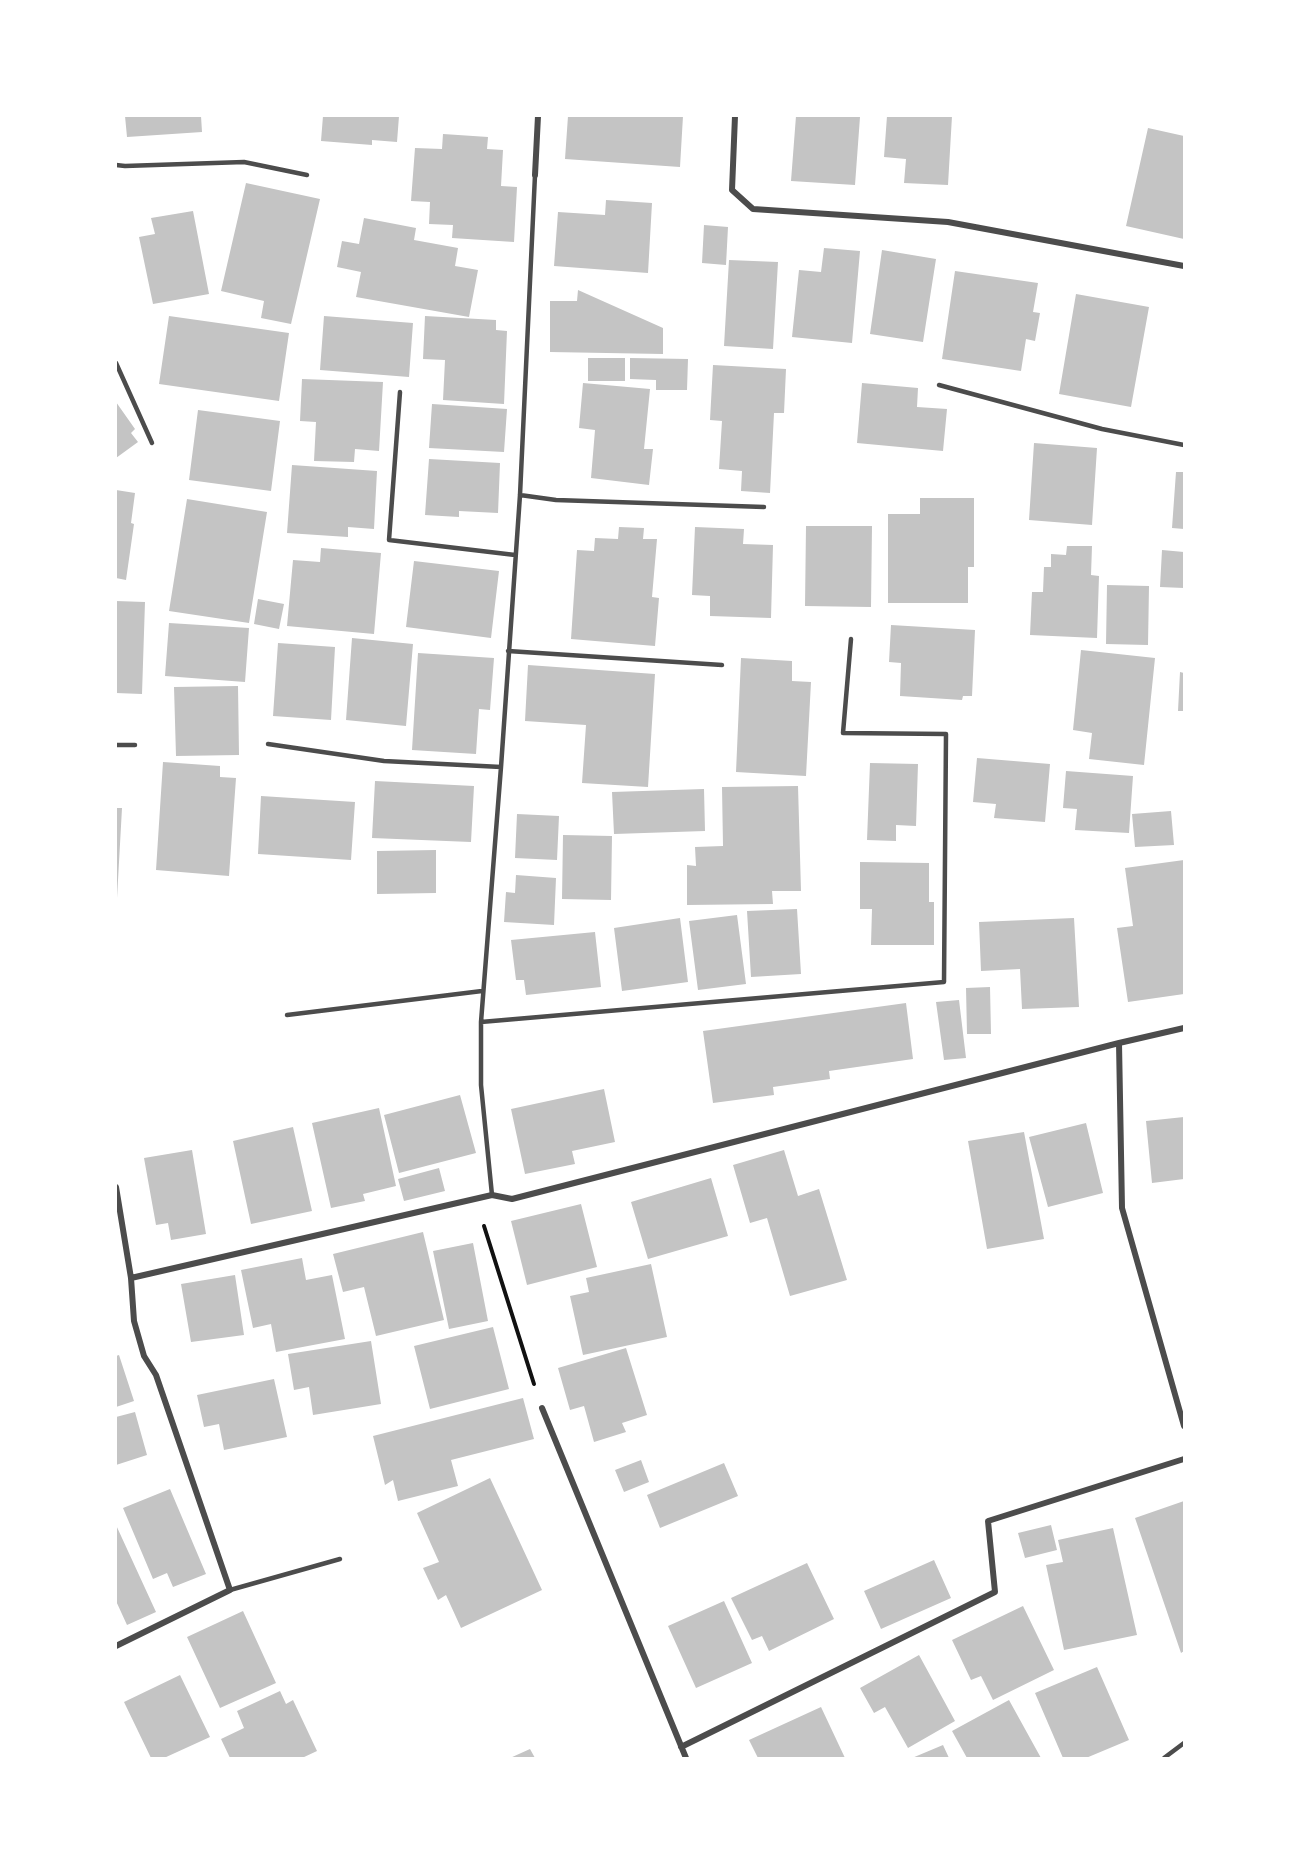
<!DOCTYPE html>
<html>
<head>
<meta charset="utf-8">
<style>
  body { margin:0 }
  #map { position:relative; width:1300px; height:1874px; overflow:hidden; background:#fff; font-family:"Zilla Slab",serif }
  canvas { display:block }
  .frame { position:absolute; inset:0; border:117px solid #fff; pointer-events:none }
</style>
</head>
<body>
<div id="map">
<canvas width="1300" height="1874"></canvas>
<div class="frame"></div>
</div>
<script>
const ctx = document.querySelector('canvas').getContext('2d');
ctx.lineJoin = 'round';
function paint(path, color) {
  ctx.fillStyle = color;
  ctx.fill(path, 'evenodd');
}
function poly(rows) {
  const path = new Path2D();
  for (const r of rows) {
    path.moveTo(r[0], r[1]);
    for (let i = 2; i < r.length; i += 2) path.lineTo(r[i], r[i + 1]);
  }
  return path;
}
function stroke(path, color, width, dash) {
  ctx.strokeStyle = color;
  ctx.lineWidth = width;
  ctx.lineCap = dash ? 'butt' : 'round';
  ctx.setLineDash(dash || []);
  ctx.stroke(path);
}
const building = poly([
  [125,116,201,116,202,132,127,137],
  [323,116,399,116,397,142,372,140,372,145,321,141],
  [568,116,683,116,680,167,565,159],
  [796,116,860,117,855,185,791,181],
  [887,116,952,116,948,185,904,183,906,159,884,157],
  [1148,128,1184,136,1184,239,1126,226],
  [443,134,488,137,487,149,503,150,501,186,517,187,514,242,452,238,453,225,429,224,430,202,411,201,415,148,442,149],
  [246,183,320,199,291,324,261,318,264,301,221,291],
  [606,200,652,203,648,273,554,266,558,212,605,215],
  [193,211,209,294,153,304,139,237,155,234,151,218],
  [364,218,416,228,414,240,458,248,455,266,478,270,469,317,356,297,361,272,337,267,342,241,359,244],
  [704,225,728,227,726,265,702,263],
  [824,248,860,251,852,343,792,337,799,270,821,272],
  [882,250,936,259,923,342,870,334],
  [729,260,778,262,773,349,724,346],
  [955,271,1038,283,1033,312,1040,313,1035,341,1026,339,1021,371,942,359],
  [578,290,663,328,663,354,550,352,550,301,577,301],
  [1076,294,1149,307,1131,407,1059,394],
  [169,316,289,333,279,401,159,384],
  [324,316,413,323,409,377,320,370],
  [425,316,496,320,496,330,507,331,504,404,443,400,445,360,423,359],
  [588,358,625,358,625,381,588,381],
  [630,358,688,359,687,390,656,390,656,380,630,379],
  [713,365,786,369,784,413,774,413,770,493,741,491,742,471,719,469,722,421,710,420],
  [302,379,383,382,379,451,355,449,354,462,314,461,316,422,300,421],
  [583,383,650,389,644,449,653,449,649,485,591,478,595,430,579,428],
  [862,383,918,388,917,407,947,409,943,451,857,443],
  [116,402,135,429,131,433,138,442,116,458],
  [432,404,507,409,504,452,429,448],
  [198,410,280,421,271,491,189,480],
  [1034,443,1097,448,1092,525,1029,520],
  [429,459,500,463,498,513,459,511,459,517,425,515],
  [292,465,377,471,374,529,348,527,348,537,287,533],
  [1176,472,1184,472,1184,529,1172,528],
  [116,490,135,493,131,523,134,524,126,580,116,578],
  [920,498,974,498,974,567,968,567,968,603,888,603,888,514,920,514],
  [187,499,267,512,249,623,169,611],
  [806,526,872,526,871,607,805,606],
  [619,527,644,528,643,539,657,539,652,597,659,598,655,646,571,639,577,550,594,551,595,538,618,539],
  [695,527,744,529,743,544,773,545,771,618,710,616,710,596,692,595],
  [1067,546,1092,546,1091,575,1099,576,1097,638,1030,635,1032,592,1043,592,1044,567,1051,567,1051,554,1066,555],
  [321,548,381,553,374,634,287,626,293,560,320,562],
  [1162,550,1184,552,1184,588,1160,587],
  [414,561,499,571,491,638,406,627],
  [1107,585,1149,586,1148,645,1106,644],
  [258,599,284,604,279,629,254,624],
  [116,601,145,602,142,694,116,693],
  [169,623,249,628,245,682,165,676],
  [891,625,975,630,972,696,963,696,962,700,900,696,901,663,889,662],
  [352,638,413,644,406,726,346,720],
  [278,643,335,647,331,720,273,716],
  [1081,650,1155,658,1144,765,1089,759,1092,733,1073,730],
  [418,653,494,658,490,710,479,709,476,754,412,750],
  [741,658,792,661,792,681,811,682,806,776,736,772],
  [528,665,655,674,648,787,582,783,586,725,525,721],
  [1180,672,1184,673,1184,711,1178,711],
  [238,686,239,755,176,756,174,687],
  [977,758,1050,764,1045,822,994,818,996,804,973,802],
  [163,762,220,766,220,777,236,778,229,876,156,870],
  [870,763,918,764,916,826,896,825,896,841,867,840],
  [1066,771,1133,776,1129,833,1075,830,1077,809,1063,808],
  [375,781,474,786,471,842,372,838],
  [798,786,801,891,772,891,773,904,687,905,687,865,696,866,695,847,723,846,722,787],
  [704,789,705,831,614,834,612,792],
  [261,796,355,802,351,860,258,854],
  [116,808,122,808,117,898,116,898],
  [1171,811,1174,845,1135,847,1132,814],
  [517,814,559,816,557,860,515,858],
  [563,835,612,836,611,900,562,899],
  [436,850,436,893,377,894,377,851],
  [1184,860,1184,994,1128,1002,1117,928,1133,926,1125,868],
  [860,862,929,863,929,902,934,902,934,945,871,945,872,909,860,909],
  [516,875,556,878,554,925,504,922,506,892,515,893],
  [797,909,801,974,751,977,747,911],
  [737,915,746,984,698,990,689,921],
  [680,918,688,982,622,991,614,928],
  [1074,918,1079,1007,1022,1009,1020,969,981,971,979,922],
  [595,932,601,987,526,995,524,980,516,980,511,940],
  [990,987,991,1034,967,1034,966,988],
  [959,1000,966,1058,944,1060,936,1002],
  [906,1003,913,1059,829,1071,830,1079,773,1087,774,1095,713,1103,703,1031],
  [604,1089,615,1142,572,1151,575,1164,525,1174,511,1109],
  [460,1095,476,1153,399,1173,384,1115],
  [379,1108,396,1186,363,1194,365,1201,331,1208,312,1123],
  [1184,1117,1184,1179,1152,1183,1146,1121],
  [1086,1123,1103,1193,1048,1207,1029,1137],
  [293,1127,312,1211,251,1224,233,1141],
  [1024,1132,1044,1239,987,1249,968,1141],
  [192,1150,206,1234,171,1240,168,1223,156,1225,144,1158],
  [784,1150,798,1196,819,1189,847,1280,790,1296,767,1218,750,1223,733,1165],
  [439,1168,445,1191,404,1201,398,1179],
  [711,1178,728,1236,648,1259,631,1202],
  [581,1204,597,1267,527,1285,511,1221],
  [423,1232,444,1320,376,1336,364,1287,343,1292,333,1254],
  [473,1243,488,1321,449,1329,433,1251],
  [302,1258,306,1280,332,1275,345,1339,276,1352,271,1324,253,1328,241,1270],
  [651,1264,667,1337,583,1355,570,1296,589,1292,586,1278],
  [235,1275,244,1335,191,1342,181,1284],
  [493,1327,509,1389,430,1409,414,1346],
  [371,1341,381,1404,313,1415,309,1387,294,1390,288,1354],
  [626,1348,647,1415,622,1423,626,1432,594,1442,584,1406,570,1410,558,1368],
  [119,1355,134,1401,116,1407,116,1356],
  [274,1379,287,1437,224,1450,219,1424,204,1427,197,1395],
  [523,1398,534,1439,451,1460,458,1486,398,1501,393,1480,385,1485,373,1436],
  [135,1412,147,1455,116,1465,116,1417],
  [641,1460,649,1482,624,1492,615,1470],
  [724,1463,738,1496,660,1528,647,1495],
  [490,1478,542,1590,461,1628,446,1595,438,1600,423,1568,439,1562,417,1513],
  [170,1489,206,1574,173,1587,167,1573,153,1579,123,1508],
  [1184,1501,1184,1651,1181,1653,1135,1518],
  [116,1525,156,1612,127,1625,116,1601],
  [1051,1525,1057,1550,1025,1558,1018,1533],
  [1113,1528,1137,1635,1064,1650,1046,1565,1063,1562,1058,1540],
  [934,1560,951,1598,881,1629,864,1591],
  [807,1563,834,1619,769,1651,762,1636,752,1640,731,1598],
  [724,1601,752,1663,696,1688,668,1626],
  [1023,1606,1054,1670,993,1700,981,1676,971,1680,952,1640],
  [243,1611,276,1683,220,1708,187,1637],
  [919,1655,955,1721,908,1748,885,1707,874,1713,860,1688],
  [1097,1667,1129,1740,1086,1758,1063,1758,1035,1693],
  [180,1675,210,1737,164,1758,151,1758,124,1702],
  [280,1691,286,1704,293,1700,317,1751,302,1758,230,1758,221,1739,244,1728,237,1711],
  [1009,1700,1041,1758,967,1758,952,1731],
  [821,1707,845,1758,758,1758,749,1740],
  [943,1745,949,1758,912,1758],
  [530,1749,535,1758,510,1758]
]);
const path = poly([
  [484,1226,534,1384]
]);
const service = poly([
  [116,165,125,166,244,162,307,175],
  [116,363,152,443],
  [939,385,1102,429,1184,445],
  [400,392,389,540,515,555],
  [520,495,556,500,764,507],
  [508,651,722,665],
  [268,744,384,761,501,767,481,1022,481,1085,492,1195],
  [116,745,135,745],
  [501,767,520,495,535,175],
  [287,1015,482,991],
  [481,1022,944,982,946,734,843,733,851,639],
  [230,1590,340,1559],
  [1164,1758,1184,1743]
]);
const minor = poly([
  [735,116,732,190,753,209,948,222,1184,266],
  [535,175,538,116],
  [1184,1028,1119,1043,1122,1208,1184,1426],
  [116,1187,131,1278,134,1321,144,1356,156,1375,230,1590,116,1646],
  [131,1278,492,1195,512,1199,1119,1043],
  [542,1408,686,1758],
  [681,1747,995,1592,988,1521,1184,1459]
]);
paint(building, '#c4c4c4');
stroke(path, '#111', 4);
stroke(service, '#4c4c4c', 4.5);
stroke(minor, '#4c4c4c', 6);
</script>
</body>
</html>
